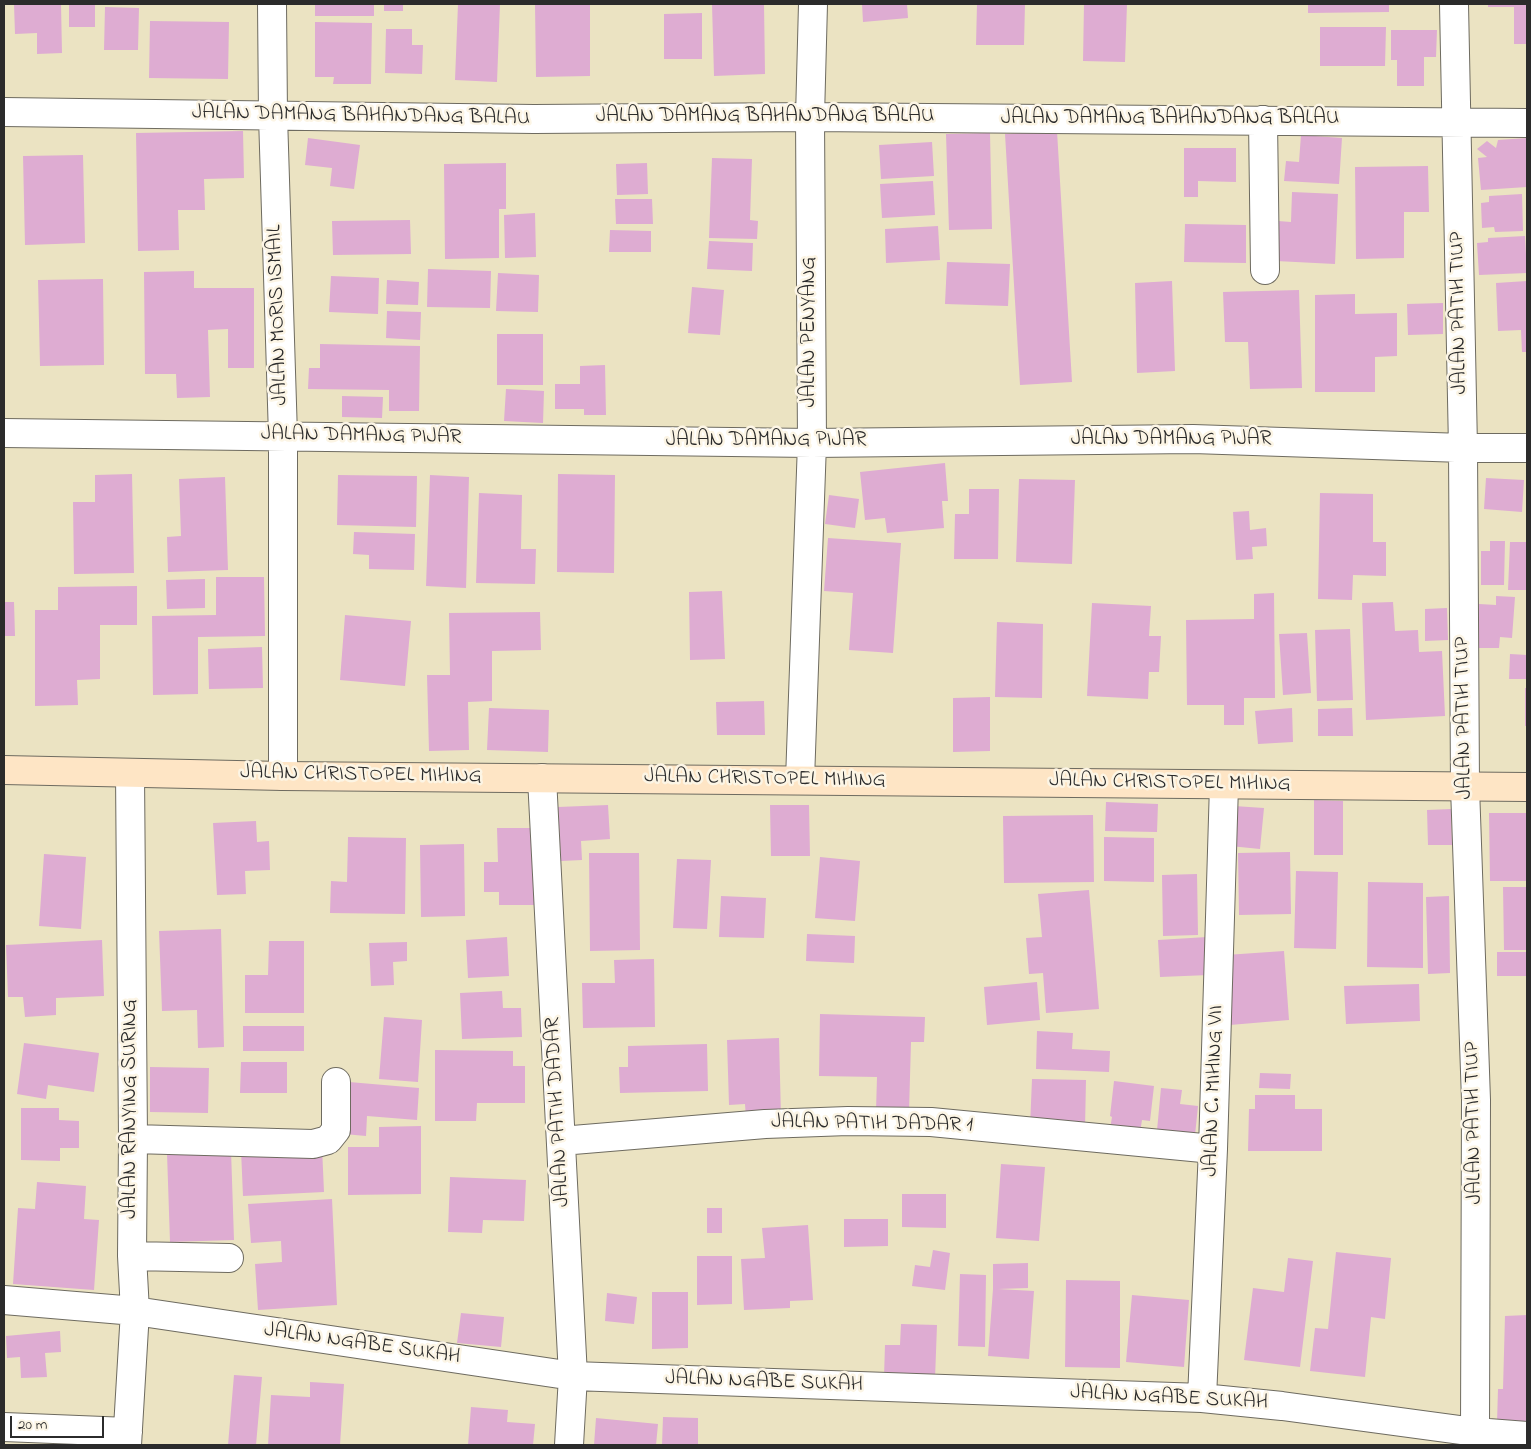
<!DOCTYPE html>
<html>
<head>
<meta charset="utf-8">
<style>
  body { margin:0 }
  #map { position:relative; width:1531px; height:1449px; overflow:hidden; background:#ebe3c2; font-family:"Indie Flower",sans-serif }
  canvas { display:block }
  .frame { position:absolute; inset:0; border:5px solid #2b2b2b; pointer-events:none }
  .scale { position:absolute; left:10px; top:1416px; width:94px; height:22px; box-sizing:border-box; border:2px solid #2b2b2b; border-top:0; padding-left:6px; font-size:15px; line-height:18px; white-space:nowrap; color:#2b2b2b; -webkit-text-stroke:4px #fcf5e5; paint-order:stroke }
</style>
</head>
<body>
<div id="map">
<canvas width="1531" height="1449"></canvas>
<div class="frame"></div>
<div class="scale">20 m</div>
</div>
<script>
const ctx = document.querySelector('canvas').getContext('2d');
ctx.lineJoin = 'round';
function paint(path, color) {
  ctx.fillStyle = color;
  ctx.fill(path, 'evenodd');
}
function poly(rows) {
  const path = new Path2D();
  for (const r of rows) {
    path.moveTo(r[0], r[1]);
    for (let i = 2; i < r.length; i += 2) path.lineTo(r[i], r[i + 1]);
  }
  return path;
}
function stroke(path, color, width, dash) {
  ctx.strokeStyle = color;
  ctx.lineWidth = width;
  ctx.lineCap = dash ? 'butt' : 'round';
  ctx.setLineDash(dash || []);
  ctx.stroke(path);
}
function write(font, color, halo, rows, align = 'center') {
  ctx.font = font + ' "Indie Flower",sans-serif';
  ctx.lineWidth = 5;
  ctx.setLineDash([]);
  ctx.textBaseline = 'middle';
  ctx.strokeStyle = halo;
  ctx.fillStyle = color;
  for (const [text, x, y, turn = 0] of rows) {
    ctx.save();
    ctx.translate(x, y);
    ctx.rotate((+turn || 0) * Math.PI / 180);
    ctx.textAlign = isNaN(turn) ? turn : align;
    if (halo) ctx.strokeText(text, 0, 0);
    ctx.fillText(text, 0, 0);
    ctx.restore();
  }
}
const building = poly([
  [14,4,61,4,62,53,37,54,37,33,15,34],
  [69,4,95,4,95,27,69,27],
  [315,4,374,4,374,16,315,16],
  [384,4,403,4,403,11,384,11],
  [458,4,500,4,497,82,455,80],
  [535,4,590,4,590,76,536,77],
  [712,4,764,4,765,74,714,76],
  [862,4,907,4,908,18,863,22],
  [977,4,1025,4,1024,45,976,45],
  [1084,4,1127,4,1125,62,1083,61],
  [1308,4,1389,4,1389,12,1308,13],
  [1488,4,1527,4,1527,44,1514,44,1514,7,1488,7],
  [105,7,139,8,138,50,104,50],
  [702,13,702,59,664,59,664,14],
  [150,21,229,22,228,79,149,78],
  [315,22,372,23,371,84,333,84,334,77,315,77],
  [1320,27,1386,27,1385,66,1320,66],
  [386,29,412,29,412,45,423,45,422,74,385,73],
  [1391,30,1437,30,1436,57,1424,57,1424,86,1397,86,1397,60,1391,60],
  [243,131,244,178,204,179,205,210,178,210,179,250,138,251,136,133],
  [1057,131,1072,382,1020,385,1005,134],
  [990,133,992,229,949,230,946,134],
  [1301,135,1342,138,1339,184,1284,181,1286,161,1299,162],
  [308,138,360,145,354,189,330,186,332,168,305,165],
  [1527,138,1527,187,1481,190,1478,158,1487,157,1477,149,1487,141,1496,148,1498,140],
  [932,142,934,176,881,179,879,145],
  [1184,148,1236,148,1236,182,1198,181,1198,197,1184,197],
  [83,155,85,243,25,245,23,156],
  [712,158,752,159,750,220,758,221,757,239,709,238],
  [506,163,506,209,499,209,499,258,445,259,444,164],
  [647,163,648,194,617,195,616,164],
  [1428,166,1429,212,1404,212,1404,258,1356,259,1355,167],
  [933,181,935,215,882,218,880,184],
  [1292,192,1338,194,1335,264,1276,261,1278,221,1291,222],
  [1522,194,1523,231,1495,232,1494,227,1482,228,1481,203,1489,202,1489,196],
  [615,199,652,199,653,224,616,224],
  [535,213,536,257,505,258,504,215],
  [410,220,411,254,333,255,332,221],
  [1185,224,1246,225,1246,263,1184,262],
  [938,226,940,260,886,263,885,229],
  [610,230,651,231,651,252,609,252],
  [1525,236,1527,273,1479,275,1477,243,1488,242,1488,238],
  [709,241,753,243,752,271,707,269],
  [947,262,1010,264,1008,306,945,304],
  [428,269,491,271,490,308,427,307],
  [194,271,194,288,254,288,254,368,228,368,228,329,208,330,210,397,177,398,176,374,145,374,144,272],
  [498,273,539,275,538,312,496,311],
  [331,276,379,278,378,314,329,312],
  [103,279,104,365,40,366,38,280],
  [387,280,419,282,418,305,386,304],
  [1172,281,1175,371,1137,373,1135,283],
  [1527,281,1527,352,1522,352,1521,330,1498,331,1496,283],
  [692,287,724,290,720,335,688,333],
  [1299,290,1302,388,1250,389,1248,342,1225,342,1223,292],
  [1355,294,1355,314,1397,313,1397,356,1375,357,1375,392,1315,392,1315,295],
  [1443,303,1443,334,1408,335,1407,304],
  [387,311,421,312,420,340,386,338],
  [497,334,543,334,543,385,497,385],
  [320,344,420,346,419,411,389,411,389,390,308,389,309,368,320,368],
  [605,365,606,415,584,415,584,409,555,409,555,384,580,384,580,366],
  [506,389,544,391,543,423,504,421],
  [342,396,383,397,382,418,342,417],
  [945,463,948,501,942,501,944,528,887,533,885,518,865,520,860,472],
  [132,474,134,573,74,574,73,502,95,502,95,475],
  [558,474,615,475,614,573,557,572],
  [338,475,417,476,416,527,337,525],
  [430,475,469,477,466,588,426,586],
  [225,477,228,570,168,572,167,537,181,536,179,479],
  [1486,478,1524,480,1522,512,1484,509],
  [1019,479,1075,480,1072,564,1016,562],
  [969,489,999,489,998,559,954,559,955,514,969,514],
  [479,493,522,495,521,549,536,549,535,584,476,583],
  [1320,493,1373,494,1373,542,1386,542,1386,576,1353,575,1352,600,1318,599],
  [829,495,859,499,855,528,825,524],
  [1249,511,1250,530,1266,528,1267,546,1252,547,1253,559,1236,560,1233,512],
  [354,532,415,534,414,570,369,569,369,555,353,554],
  [828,538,901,543,893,653,849,650,853,593,824,591],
  [1490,541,1505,541,1504,585,1481,585,1481,551,1490,551],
  [1510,542,1527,542,1527,590,1508,590],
  [216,577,264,577,265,636,198,637,198,694,153,695,152,616,216,615],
  [205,579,205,608,167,609,166,580],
  [137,586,137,625,100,625,100,679,77,680,78,705,35,706,35,610,58,610,58,587],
  [722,591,725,659,690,660,689,592],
  [1274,593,1275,698,1244,698,1244,725,1224,725,1224,705,1187,705,1186,620,1254,619,1254,594],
  [1496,596,1515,597,1512,638,1500,637,1499,648,1477,648,1479,604,1496,605],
  [4,602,14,602,15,636,4,636],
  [1393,602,1395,631,1418,630,1419,652,1442,651,1445,716,1366,720,1362,603],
  [1092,603,1151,606,1149,636,1161,636,1159,672,1149,672,1148,699,1087,696],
  [1447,608,1448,640,1425,641,1425,609],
  [540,612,541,650,492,651,492,701,468,702,469,750,429,751,427,675,450,675,449,613],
  [345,615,411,621,405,686,340,680],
  [997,622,1043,624,1042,698,995,697],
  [1350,629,1353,700,1317,701,1315,630],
  [1307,633,1311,693,1283,695,1279,634],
  [262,647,263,688,209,689,208,649],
  [1510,654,1527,655,1527,679,1509,679],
  [1525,688,1527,688,1527,726,1525,726],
  [990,697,990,751,953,752,953,698],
  [764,701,765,735,717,735,716,702],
  [489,708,549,710,548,752,487,750],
  [1292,708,1293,742,1258,744,1255,711],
  [1352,708,1353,736,1318,736,1318,709],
  [1314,800,1343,801,1343,855,1314,855],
  [1106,802,1158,804,1157,832,1105,831],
  [608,805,610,839,581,841,582,860,561,861,558,807],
  [770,805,809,805,810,856,771,856],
  [1234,806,1264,808,1260,849,1230,846],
  [1451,809,1452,845,1428,845,1427,810],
  [1489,813,1527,813,1527,881,1490,881],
  [1093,815,1094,882,1004,883,1003,816],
  [256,821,257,842,269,841,270,870,245,871,246,894,217,895,213,823],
  [497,828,536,828,536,905,499,905,499,892,484,892,484,862,498,862],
  [348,837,406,838,405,914,330,913,331,881,347,882],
  [1104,837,1154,838,1154,882,1104,881],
  [464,844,465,916,421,917,420,845],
  [1290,852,1291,914,1239,915,1238,853],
  [589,853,639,853,640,950,590,951],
  [44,854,86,857,81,929,39,926],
  [820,857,860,861,855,921,815,918],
  [677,859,711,860,707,929,673,928],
  [1296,871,1338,872,1336,949,1294,948],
  [1197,874,1198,935,1163,936,1162,875],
  [1368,882,1423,883,1423,968,1367,967],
  [1503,887,1527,887,1527,950,1504,950],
  [1089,890,1099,1009,1046,1013,1043,973,1029,974,1026,938,1042,937,1038,894],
  [721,896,766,898,764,938,719,937],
  [1449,896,1450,973,1428,974,1426,897],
  [221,929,224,1047,198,1048,197,1010,162,1011,159,931],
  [807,934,855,936,854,963,806,961],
  [507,937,509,976,468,978,466,940],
  [1207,937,1209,975,1160,977,1158,940],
  [102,940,104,996,56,998,56,1015,25,1017,23,997,8,997,6,945],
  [269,941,304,941,304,1013,245,1013,245,975,268,975],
  [407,942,407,961,393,962,394,985,371,986,369,943],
  [1284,951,1289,1020,1230,1025,1226,955],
  [1497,952,1527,952,1527,976,1497,976],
  [654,959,655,1027,583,1028,582,983,615,983,614,960],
  [1037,982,1040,1020,987,1025,984,987],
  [1419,984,1420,1021,1346,1024,1344,986],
  [502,991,503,1008,521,1008,522,1037,462,1039,460,993],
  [820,1014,925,1017,924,1042,911,1042,909,1112,876,1111,877,1077,819,1076],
  [384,1017,422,1020,418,1082,379,1079],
  [243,1026,304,1026,304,1051,243,1051],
  [1037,1031,1073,1033,1072,1049,1110,1051,1109,1072,1036,1069],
  [779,1038,781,1117,746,1118,745,1104,729,1105,727,1040],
  [24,1043,99,1053,94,1092,48,1085,46,1099,17,1094],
  [707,1044,708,1091,620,1093,619,1067,628,1067,628,1046],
  [435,1050,513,1051,513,1066,525,1066,525,1103,477,1103,476,1121,435,1121],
  [241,1062,287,1062,287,1093,240,1093],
  [150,1067,209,1068,208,1113,150,1112],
  [1260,1073,1291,1074,1290,1089,1259,1088],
  [1032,1079,1086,1080,1085,1128,1030,1127],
  [1114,1081,1154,1086,1150,1121,1142,1120,1139,1139,1109,1135,1112,1117,1110,1116],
  [349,1082,419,1088,417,1120,367,1116,366,1136,344,1134],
  [1161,1088,1182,1090,1180,1104,1198,1106,1194,1145,1156,1141],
  [1255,1095,1295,1095,1295,1109,1322,1109,1322,1151,1248,1151,1249,1109,1255,1109],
  [21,1108,59,1108,59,1120,79,1121,79,1148,60,1148,60,1161,21,1160],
  [421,1126,421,1194,348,1195,348,1147,379,1147,379,1127],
  [322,1147,324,1192,243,1196,241,1150],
  [231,1150,234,1240,170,1242,167,1153],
  [1001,1164,1045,1167,1039,1241,996,1238],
  [450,1177,526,1180,524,1221,483,1220,482,1233,448,1232],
  [37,1182,86,1186,84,1219,99,1220,94,1290,13,1284,18,1208,35,1209],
  [902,1194,946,1194,946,1228,902,1227],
  [332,1199,337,1305,258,1310,255,1264,282,1262,281,1241,251,1243,248,1204],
  [707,1208,722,1208,722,1233,707,1233],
  [844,1219,888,1219,888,1246,844,1247],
  [808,1225,813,1300,790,1301,790,1308,744,1310,741,1259,765,1258,762,1228],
  [933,1250,950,1253,945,1290,912,1286,915,1265,930,1267],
  [1336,1252,1391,1258,1385,1319,1371,1317,1365,1377,1310,1371,1315,1328,1328,1329],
  [697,1256,732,1256,732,1304,697,1305],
  [1288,1258,1313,1261,1300,1367,1244,1360,1253,1288,1284,1292],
  [1028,1263,1028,1288,998,1289,1034,1291,1029,1359,988,1356,993,1289,993,1264],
  [960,1274,986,1275,985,1347,958,1346],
  [1066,1280,1120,1281,1120,1368,1065,1367],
  [652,1292,688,1292,688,1348,652,1349],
  [607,1293,637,1297,634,1324,605,1321],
  [1132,1295,1189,1300,1184,1367,1126,1362],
  [461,1313,504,1317,501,1347,457,1343],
  [1527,1315,1527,1424,1497,1423,1498,1389,1503,1389,1505,1316],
  [901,1324,937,1325,935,1379,884,1377,885,1345,900,1345],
  [60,1331,61,1352,45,1353,47,1377,21,1378,20,1357,7,1358,6,1336],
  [234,1375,262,1377,256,1445,228,1445],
  [310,1382,344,1384,340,1445,268,1445,271,1395,310,1397],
  [471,1407,508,1410,507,1422,535,1424,533,1445,468,1445],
  [663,1417,698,1418,698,1445,662,1445],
  [596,1418,658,1424,656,1445,594,1445]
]);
const street = poly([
  [272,4,273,116,283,436,283,776],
  [1454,4,1463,448,1465,787,1476,1100,1475,1432],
  [4,112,534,119,810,117,1527,123],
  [1263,120,1265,270],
  [4,433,812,443,1193,439,1463,448,1527,448],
  [542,778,573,1376,569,1445],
  [800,780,812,443,810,117,813,4],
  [133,1139,313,1144,328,1140,336,1130,336,1082],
  [561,1141,765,1124,848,1121,931,1122,1213,1149],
  [132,1256,229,1258],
  [4,1300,135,1311,573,1376,1202,1398,1282,1406,1475,1432,1527,1436],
  [1202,1398,1213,1149,1224,785],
  [4,1427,128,1432],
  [127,1445,135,1311,132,1256,133,1139,130,773]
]);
const secondary = poly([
  [4,770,283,776,1527,787]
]);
const streetNames = [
  ["JALAN DAMANG BAHANDANG BALAU",361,117,1],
  ["JALAN DAMANG BAHANDANG BALAU",765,118],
  ["JALAN DAMANG BAHANDANG BALAU",1170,120],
  ["JALAN PATIH TIUP",1460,313,-91],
  ["JALAN MORIS ISMAIL",279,315,-92],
  ["JALAN PENYANG",811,332,-90],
  ["JALAN DAMANG PIJAR",361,437,1],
  ["JALAN DAMANG PIJAR",1171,441],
  ["JALAN DAMANG PIJAR",766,442],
  ["JALAN PATIH TIUP",1465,718,-91],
  ["JALAN CHRISTOPEL MIHING",361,776,1],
  ["JALAN CHRISTOPEL MIHING",765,780,1],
  ["JALAN CHRISTOPEL MIHING",1170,784,1],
  ["JALAN C. MIHING VII",1215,1091,-88],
  ["JALAN RANYING SURING",132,1109,-90],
  ["JALAN PATIH DADAR",559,1112,-93],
  ["JALAN PATIH TIUP",1475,1123,-91],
  ["JALAN PATIH DADAR 1",872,1125,1],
  ["JALAN NGABE SUKAH",362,1345,8],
  ["JALAN NGABE SUKAH",764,1383,2],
  ["JALAN NGABE SUKAH",1169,1399,3]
];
paint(building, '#deacd2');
stroke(street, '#6e6b60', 30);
stroke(secondary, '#6e6b60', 30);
stroke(street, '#fff', 28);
stroke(secondary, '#fee5c5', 28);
write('21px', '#2b2b2b', '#fcf5e5', streetNames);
</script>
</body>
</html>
